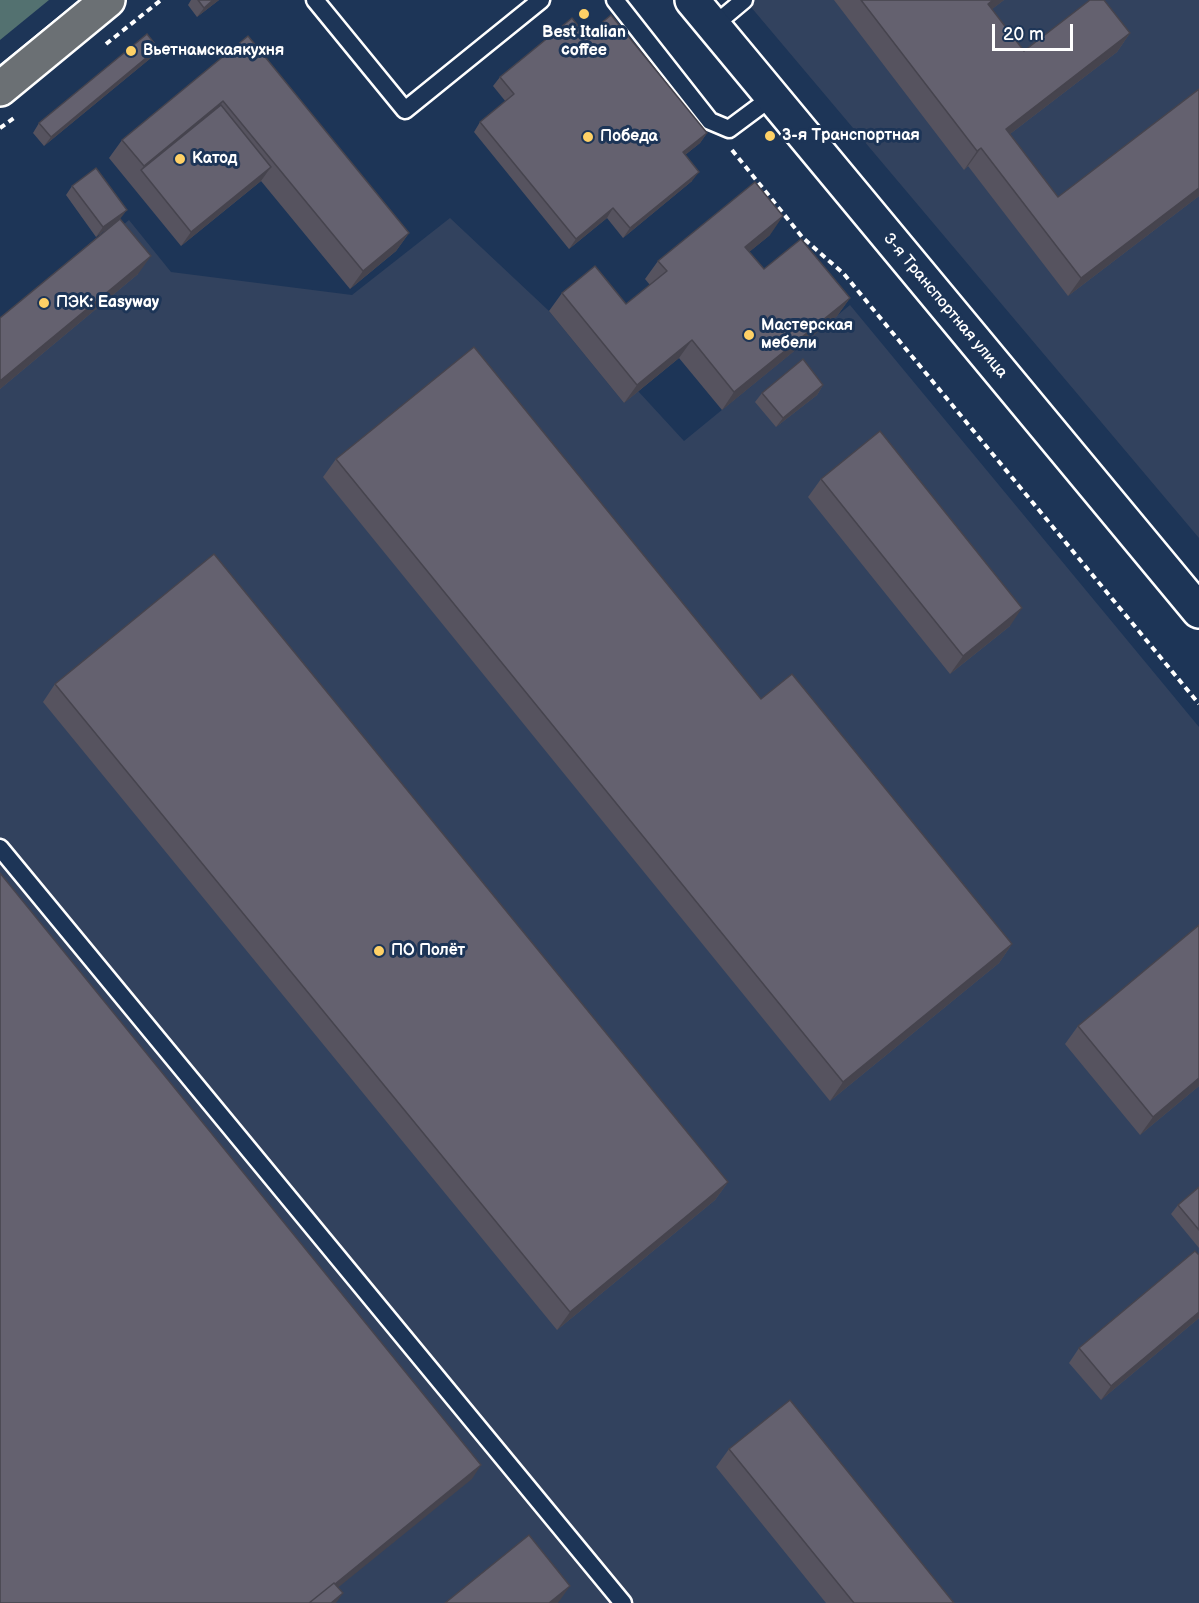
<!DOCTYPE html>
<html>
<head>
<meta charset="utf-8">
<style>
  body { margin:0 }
  #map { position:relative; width:1199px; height:1603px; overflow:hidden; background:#1d3557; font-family:"Balsamiq Sans",sans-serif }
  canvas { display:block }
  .scale { position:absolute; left:992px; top:24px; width:81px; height:27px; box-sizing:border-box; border:3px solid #fff; border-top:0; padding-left:8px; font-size:18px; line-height:21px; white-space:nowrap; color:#fff; -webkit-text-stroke:4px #1d3557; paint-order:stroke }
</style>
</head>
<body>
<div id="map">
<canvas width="1199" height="1603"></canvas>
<div class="scale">20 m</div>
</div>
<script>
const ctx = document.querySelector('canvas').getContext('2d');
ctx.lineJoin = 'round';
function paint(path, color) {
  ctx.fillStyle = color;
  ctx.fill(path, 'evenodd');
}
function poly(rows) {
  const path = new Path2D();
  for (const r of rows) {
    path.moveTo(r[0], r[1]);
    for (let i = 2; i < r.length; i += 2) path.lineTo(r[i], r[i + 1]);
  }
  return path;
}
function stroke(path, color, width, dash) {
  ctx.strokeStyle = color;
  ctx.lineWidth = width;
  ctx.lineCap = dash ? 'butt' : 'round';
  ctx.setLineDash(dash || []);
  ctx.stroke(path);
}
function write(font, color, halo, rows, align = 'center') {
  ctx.font = font + ' "Balsamiq Sans",sans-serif';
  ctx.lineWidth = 6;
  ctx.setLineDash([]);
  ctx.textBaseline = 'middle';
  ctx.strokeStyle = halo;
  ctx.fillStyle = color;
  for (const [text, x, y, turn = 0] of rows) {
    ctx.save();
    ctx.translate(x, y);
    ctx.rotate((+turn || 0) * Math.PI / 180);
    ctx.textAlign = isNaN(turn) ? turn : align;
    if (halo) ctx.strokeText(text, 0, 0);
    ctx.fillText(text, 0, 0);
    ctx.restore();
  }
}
const built = poly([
  [745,0,1199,0,1199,538],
  [450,218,549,311,624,403,638,391,684,441,850,305,1199,727,1199,1603,0,1603,0,326,129,220,171,272,352,295]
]);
const green = poly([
  [0,0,49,0,0,40]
]);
const path = poly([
  [106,44,161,0],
  [0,128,14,118],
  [732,150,803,238,844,274,1199,704]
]);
const service = poly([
  [315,0,405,110,541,0],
  [615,0,710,121,729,129,772,97],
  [713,26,744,0],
  [0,848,623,1603]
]);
const secondary = poly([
  [692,0,1199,611]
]);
const primary = poly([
  [0,89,108,0]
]);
const tram = poly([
  [0,65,80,0]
]);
const wall = poly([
  [191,0,219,0,197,17,188,5],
  [834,0,1004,0,992,9,1024,51,1130,33,1117,52,1010,134,1058,197,1199,196,1068,296,968,166,964,170],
  [248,36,409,233,396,251,350,289,261,181,181,246,109,158,122,140],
  [586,36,707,133,700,143,685,155,692,181,623,238,607,218,569,249,474,132,480,122,506,102,493,86,500,77],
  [152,57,44,146,33,133,39,123],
  [72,186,120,219,138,274,0,389,0,318,112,225,96,237,66,195],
  [770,235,749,252,764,269,850,298,837,316,722,410,679,358,624,403,549,311,562,293,626,304,650,285,645,279,658,261],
  [823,385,817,395,776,427,755,402,762,393],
  [336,459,761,699,1012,944,999,963,830,1101,323,477],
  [821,479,1010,626,950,674,808,497],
  [55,684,728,1182,715,1200,557,1330,43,702],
  [1078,1026,1199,1086,1140,1135,1065,1044],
  [1199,1187,1199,1248,1171,1214,1178,1205],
  [1199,1255,1199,1318,1101,1400,1069,1363,1079,1348],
  [729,1449,954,1603,826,1603,716,1467]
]);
const shadedWall = poly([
  [213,0,219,0,197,17,204,8],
  [993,0,1004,0,975,22,988,4],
  [1130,33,1117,52,993,147,1006,129],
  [158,48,152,57,44,146,51,137],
  [223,101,211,119,141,170,144,166],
  [707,133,700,143,676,162,683,152],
  [981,148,968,166,964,170,977,151],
  [271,167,261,181,181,246,191,232],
  [699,172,692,181,623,238,630,228],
  [1199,188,1199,196,1068,296,1081,278],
  [613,208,607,218,569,249,576,239],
  [127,210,120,219,96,237,103,227],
  [783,216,770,235,733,265,745,247],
  [409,233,396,251,350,289,363,271],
  [151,256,138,274,0,389,0,381],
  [850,298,837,316,722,410,734,392],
  [692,340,679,358,624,403,637,385],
  [823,385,817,395,776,427,783,418],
  [1022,608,1010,626,950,674,963,656],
  [1012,944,999,963,830,1101,843,1082],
  [1199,1078,1199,1086,1140,1135,1153,1117],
  [728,1182,715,1200,557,1330,570,1312],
  [1199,1312,1199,1318,1101,1400,1111,1386],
  [481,1465,472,1479,319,1603,311,1603],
  [570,1586,558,1603,549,1603],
  [343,1593,336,1603,331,1603]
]);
const building = poly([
  [198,0,213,0,204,8,198,0],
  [861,0,993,0,988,4,1024,51,1090,0,1104,0,1130,33,1006,129,1058,197,1199,89,1199,188,1081,278,981,148,977,151,861,0],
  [611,15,707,133,683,152,699,172,630,228,613,208,576,239,480,122,514,94,500,77,572,18,586,36,611,15],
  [147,34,158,48,51,137,39,123,147,34],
  [248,36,409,233,363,271,223,101,144,166,122,140,248,36],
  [221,105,271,167,191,232,141,170,221,105],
  [96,168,127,210,103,227,72,186,96,168],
  [755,182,783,216,745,247,764,269,801,239,850,298,734,392,692,340,637,385,562,293,595,266,626,304,667,271,658,261,755,182],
  [120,219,151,256,0,381,0,318,120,219],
  [474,347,761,699,792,674,1012,944,843,1082,336,459,474,347],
  [803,359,823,385,783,418,762,393,803,359],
  [880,431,1022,608,963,656,821,479,880,431],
  [214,554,728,1182,570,1312,55,684,214,554],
  [0,873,481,1465,335,1584,334,1583,309,1603,0,1603,0,873],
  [1199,925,1199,1078,1153,1117,1078,1026,1199,925],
  [1199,1187,1199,1230,1178,1205,1199,1187],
  [1195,1251,1199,1255,1199,1312,1111,1386,1079,1348,1195,1251],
  [790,1400,954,1603,854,1603,729,1449,790,1400],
  [529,1535,570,1586,549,1603,445,1603,529,1535],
  [334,1583,343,1593,331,1603,309,1603,334,1583]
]);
const markers = [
  [584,14,6,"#ffd166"],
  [131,51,6,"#ffd166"],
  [770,136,6,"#ffd166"],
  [588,137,6,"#ffd166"],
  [180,159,6,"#ffd166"],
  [44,303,6,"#ffd166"],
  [749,335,6,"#ffd166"],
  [379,951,6,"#ffd166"]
];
const poiNames = [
  ["Best Italian",584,33,"center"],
  ["coffee",584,51,"center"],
  ["Вьетнамскаякухня",143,51],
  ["3-я Транспортная",782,136],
  ["Победа",600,137],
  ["Катод",192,159],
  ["ПЭК: Easyway",56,303],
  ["Мастерская",761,326],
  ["мебели",761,344],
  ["ПО Полёт",391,951]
];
const streetNames = [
  ["3-я Транспортная улица",945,306,50]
];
paint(built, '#32425e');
paint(green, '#537170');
stroke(service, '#fff', 21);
stroke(secondary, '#fff', 38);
stroke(primary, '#fff', 38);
stroke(path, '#fff', 4, [6, 4.5]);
stroke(service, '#1d3557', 16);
stroke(secondary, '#1d3557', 33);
stroke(primary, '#6b7074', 33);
stroke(tram, '#fff', 1.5);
paint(wall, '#56535f');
paint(shadedWall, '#46444e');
paint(building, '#64616f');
stroke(building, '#46444e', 1.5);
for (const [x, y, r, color] of markers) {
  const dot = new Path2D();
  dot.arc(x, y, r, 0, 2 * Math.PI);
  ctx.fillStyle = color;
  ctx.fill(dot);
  stroke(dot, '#1d3557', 2);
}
write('bold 16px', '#fff', '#1d3557', poiNames, 'left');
write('16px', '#fff', '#1d3557', streetNames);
</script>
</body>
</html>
